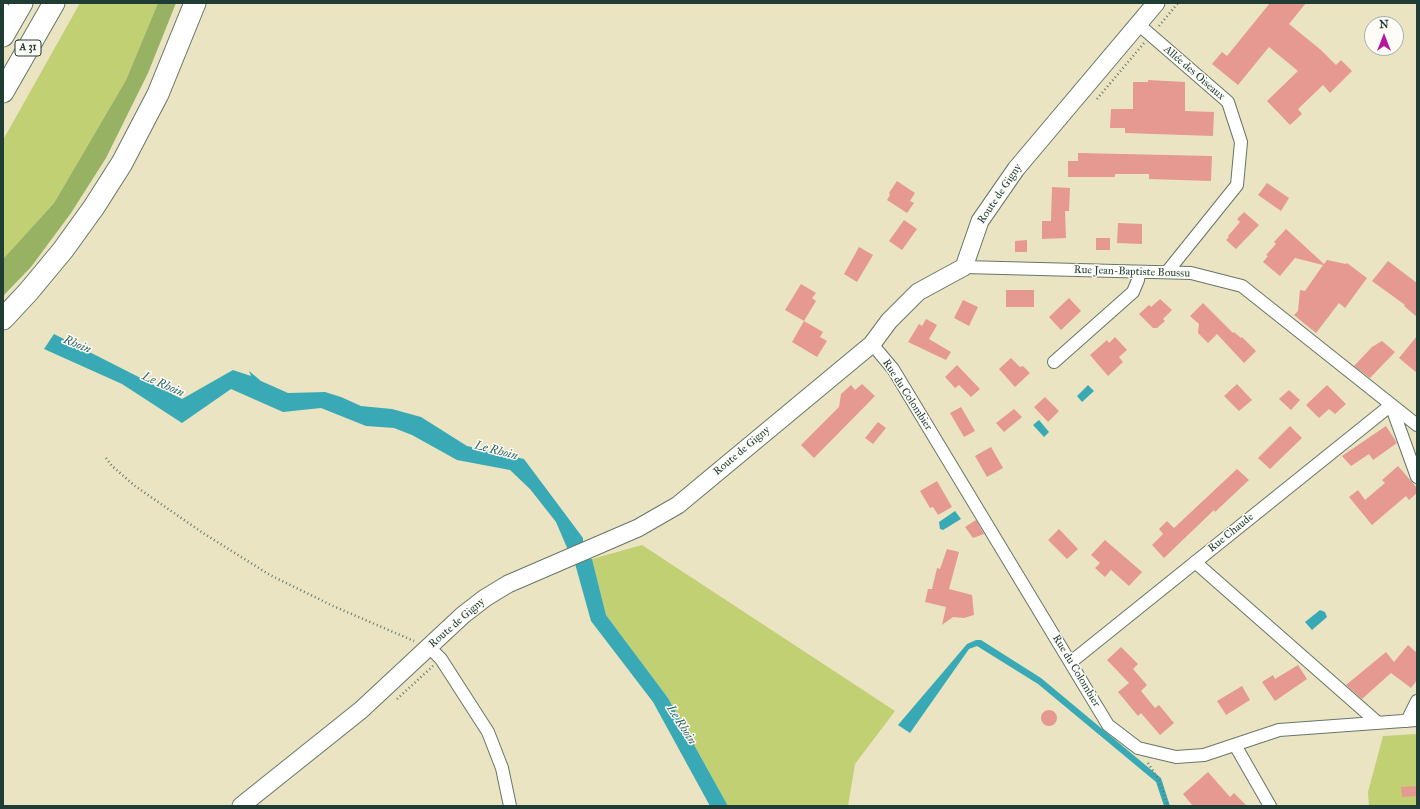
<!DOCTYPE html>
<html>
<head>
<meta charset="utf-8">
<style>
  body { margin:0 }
  #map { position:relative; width:1420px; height:809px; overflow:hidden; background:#eae4c3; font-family:"IM FELL Great Primer",serif }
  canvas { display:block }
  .frame { position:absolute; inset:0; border:4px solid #1f3d34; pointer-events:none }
  .north { position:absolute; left:1364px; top:16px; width:40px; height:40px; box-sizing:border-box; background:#fdfcf7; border:1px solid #a4b0a9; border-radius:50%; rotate:0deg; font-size:11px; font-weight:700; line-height:16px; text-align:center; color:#1f3d34 }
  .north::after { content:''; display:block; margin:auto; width:14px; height:18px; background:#b5179e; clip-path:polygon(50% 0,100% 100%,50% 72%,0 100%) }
</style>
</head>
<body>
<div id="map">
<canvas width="1420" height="809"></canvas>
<div class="frame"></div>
<div class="north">N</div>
</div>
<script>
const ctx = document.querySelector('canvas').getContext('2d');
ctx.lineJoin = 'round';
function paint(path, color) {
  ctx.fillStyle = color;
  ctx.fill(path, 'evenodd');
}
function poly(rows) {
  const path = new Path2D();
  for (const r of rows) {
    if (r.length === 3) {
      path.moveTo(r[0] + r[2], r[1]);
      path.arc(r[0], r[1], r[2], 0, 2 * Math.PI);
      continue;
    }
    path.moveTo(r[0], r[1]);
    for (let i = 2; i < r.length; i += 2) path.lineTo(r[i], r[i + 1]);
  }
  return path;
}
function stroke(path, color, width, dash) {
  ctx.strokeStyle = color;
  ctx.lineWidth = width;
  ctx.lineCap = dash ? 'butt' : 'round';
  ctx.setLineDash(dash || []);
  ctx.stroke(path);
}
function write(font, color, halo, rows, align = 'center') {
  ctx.font = font + ' "IM FELL Great Primer",serif';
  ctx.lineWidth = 3;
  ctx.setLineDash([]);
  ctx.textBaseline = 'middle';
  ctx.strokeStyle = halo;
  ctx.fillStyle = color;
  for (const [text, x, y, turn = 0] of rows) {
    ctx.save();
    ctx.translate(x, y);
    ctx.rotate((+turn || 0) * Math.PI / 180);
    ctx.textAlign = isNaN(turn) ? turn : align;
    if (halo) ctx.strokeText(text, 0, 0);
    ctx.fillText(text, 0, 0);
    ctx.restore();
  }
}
const green = poly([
  [80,3,158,3,126,80,54,203,3,259,3,140],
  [642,545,895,711,855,764,848,806,728,806,668,698,606,615,592,559],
  [1417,734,1417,806,1369,806,1368,792,1383,736]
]);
const forest = poly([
  [158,3,176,3,148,73,106,158,71,213,31,267,3,296,3,259,54,203,126,80]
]);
const water = poly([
  [54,334,182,399,233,370,251,376,249,371,261,381,288,393,325,392,341,397,361,406,392,409,421,417,467,446,524,459,583,538,583,545,568,550,556,522,530,489,510,470,457,460,412,435,394,428,366,426,321,408,283,412,231,389,182,423,122,384,44,349],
  [1088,385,1094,391,1082,402,1077,396],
  [1039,420,1049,432,1044,437,1033,425],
  [955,511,961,519,943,530,940,529,939,522],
  [592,559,606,615,668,698,728,806,710,806,653,702,591,621,574,560],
  [1320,610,1325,612,1327,617,1312,630,1305,622],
  [976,640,981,640,1041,678,1161,778,1170,806,1164,806,1156,782,1038,684,977,646,969,649,910,733,898,725,967,644]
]);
const building = poly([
  [1270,3,1306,3,1289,24,1321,50,1336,65,1341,60,1352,71,1330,93,1323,85,1298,109,1302,114,1290,125,1267,101,1298,71,1269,47,1238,85,1212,64,1222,52,1227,56],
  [1148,80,1185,82,1185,111,1214,112,1213,136,1125,133,1125,128,1110,128,1111,109,1133,109,1133,82,1148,82],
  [1078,153,1212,156,1211,181,1149,179,1149,174,1115,174,1115,177,1068,177,1068,161,1078,161],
  [897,181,915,193,910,201,914,203,907,213,887,200,890,195,889,193],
  [1267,183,1289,198,1281,211,1258,195],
  [1052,187,1070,188,1069,211,1065,211,1066,238,1042,239,1042,221,1051,221],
  [1244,212,1259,225,1236,249,1226,240,1229,237,1228,236,1240,222,1237,219],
  [904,220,917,229,902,250,889,241],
  [1118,223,1142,224,1142,244,1117,243],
  [1286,229,1324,264,1327,260,1346,264,1347,263,1367,278,1345,308,1339,303,1316,333,1294,315,1298,311,1300,290,1305,291,1323,265,1295,258,1280,276,1263,262,1268,256,1266,255,1276,244,1274,242],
  [1096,238,1110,238,1110,250,1096,250],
  [1027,240,1027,252,1015,252,1015,241],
  [859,247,873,255,857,282,844,274],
  [1388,261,1417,283,1417,317,1404,306,1405,305,1372,281],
  [801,284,816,293,812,298,816,301,804,321,785,310],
  [1006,290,1034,290,1034,307,1006,307],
  [1069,298,1081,311,1061,330,1049,317],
  [1160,299,1172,310,1163,319,1165,321,1157,328,1153,328,1139,314,1149,305,1151,307],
  [963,300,978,307,969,326,954,318],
  [1203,303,1233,333,1234,332,1241,338,1242,337,1256,351,1244,363,1217,334,1208,343,1198,333,1199,324,1190,316],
  [926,319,937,325,929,339,951,352,946,360,908,342,919,324,922,326],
  [804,321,823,332,820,337,827,341,817,357,792,342],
  [1417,336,1417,373,1399,358],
  [1115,337,1127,350,1119,357,1123,362,1108,376,1090,355,1107,340,1109,343],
  [1382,341,1395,352,1370,378,1354,366,1372,347],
  [1011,358,1020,367,1023,366,1030,373,1015,387,999,369],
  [957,365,980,389,971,397,959,385,955,388,945,377],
  [862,384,875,396,814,458,801,445,839,407,841,394,851,385,855,390],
  [1237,384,1252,400,1239,411,1224,396],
  [1327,385,1346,404,1335,414,1329,409,1319,418,1306,405],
  [1289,390,1300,400,1291,410,1279,399],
  [1045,397,1059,411,1048,422,1034,407],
  [961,407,975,431,964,437,950,413],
  [1014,409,1022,417,1004,432,996,423],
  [878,422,886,428,873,444,865,438],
  [1290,426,1302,438,1270,469,1258,458],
  [1386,426,1397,443,1373,460,1369,454,1351,466,1342,456],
  [991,447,1003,468,987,477,975,456],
  [1398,466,1417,488,1417,493,1409,500,1406,496,1372,525,1349,497,1358,490,1365,500,1385,483,1382,480],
  [1237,469,1249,480,1215,512,1214,510,1164,558,1152,545,1163,534,1159,529,1167,521,1174,528],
  [937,481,952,507,938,515,933,507,930,508,920,491],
  [976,520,984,534,973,538,965,527],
  [1059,529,1078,549,1067,559,1048,540],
  [1105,540,1142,572,1129,586,1111,570,1105,577,1095,568,1100,563,1091,555],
  [947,549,959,552,949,589,972,595,974,615,964,618,953,617,942,625,946,607,925,602,928,589,932,589,937,568,940,569],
  [1408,645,1417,653,1417,680,1411,688,1391,673,1362,699,1346,685,1386,652,1394,662],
  [1121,647,1138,664,1133,669,1147,685,1141,691,1155,708,1159,705,1174,723,1160,735,1141,713,1138,716,1118,692,1129,683,1107,660],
  [1298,665,1307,679,1275,701,1262,682,1273,675,1275,679],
  [1242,686,1250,700,1226,715,1217,701],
  [1049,718,8],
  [1208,772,1230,797,1234,793,1247,806,1193,806,1183,794],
  [1417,786,1417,796,1402,797,1401,787]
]);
const path = poly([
  [1159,26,1178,3],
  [1097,99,1144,43],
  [106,458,112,466,135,486,203,533,270,575,333,606,414,641],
  [397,699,433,666],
  [1148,763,1159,780,1168,806]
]);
const lane = poly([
  [4,3,9,17]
]);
const street = poly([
  [1138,24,1228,102,1241,142,1237,185,1167,272],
  [964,267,1191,273,1242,286,1417,425],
  [872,344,893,369,1108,725,1138,748,1176,757,1204,755,1279,730,1417,720],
  [1054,362,1133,292,1138,280,1139,272],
  [1195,562,1377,722],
  [429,647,441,659,488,732,502,768,510,806],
  [1071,662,1391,405,1417,477],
  [1407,721,1417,701],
  [1235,745,1270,806]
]);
const secondary = poly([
  [241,806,361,710,463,615,485,598,508,584,638,528,678,505,872,344,889,321,918,292,964,267,980,221,1016,169,1156,3]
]);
const highway = poly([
  [3,36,22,3],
  [3,92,54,3],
  [3,319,29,291,63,250,94,207,122,163,158,94,195,3]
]);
const shields = [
  [28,48,26]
];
const shieldNames = [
  ["A 31",28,48]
];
const streetNames = [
  ["Allée des Oiseaux",1194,73,41],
  ["Route de Gigny",1000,194,-56],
  ["Rue Jean-Baptiste Boussu",1132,272,2],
  ["Rue du Colombier",907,395,57],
  ["Route de Gigny",742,451,-40],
  ["Rue Chaude",1231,533,-39],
  ["Route de Gigny",457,623,-41],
  ["Rue du Colombier",1076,671,59]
];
const waterNames = [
  ["Rhoin",77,345,23],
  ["Le Rhoin",163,385,24],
  ["Le Rhoin",496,451,15],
  ["Le Rhoin",681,725,57]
];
paint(green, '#c0d072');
paint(forest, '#98b264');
paint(water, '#39aab5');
paint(building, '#e69991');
stroke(lane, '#676', 8);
stroke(street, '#676', 14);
stroke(secondary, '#676', 19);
stroke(highway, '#676', 23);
stroke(path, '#676', 2.5, [1, 3]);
stroke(lane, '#fff', 6);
stroke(street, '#fff', 12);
stroke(secondary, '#fff', 17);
stroke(highway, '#fff', 21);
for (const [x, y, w] of shields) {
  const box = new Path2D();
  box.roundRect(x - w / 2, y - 8, w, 16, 3);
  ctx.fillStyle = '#fdfcf7';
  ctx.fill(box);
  stroke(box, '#1f3d34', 1);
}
write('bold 10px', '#1f3d34', null, shieldNames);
write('11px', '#1f3d34', '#fdfcf7', streetNames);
write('italic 12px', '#286361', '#fdfcf7', waterNames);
</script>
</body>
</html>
